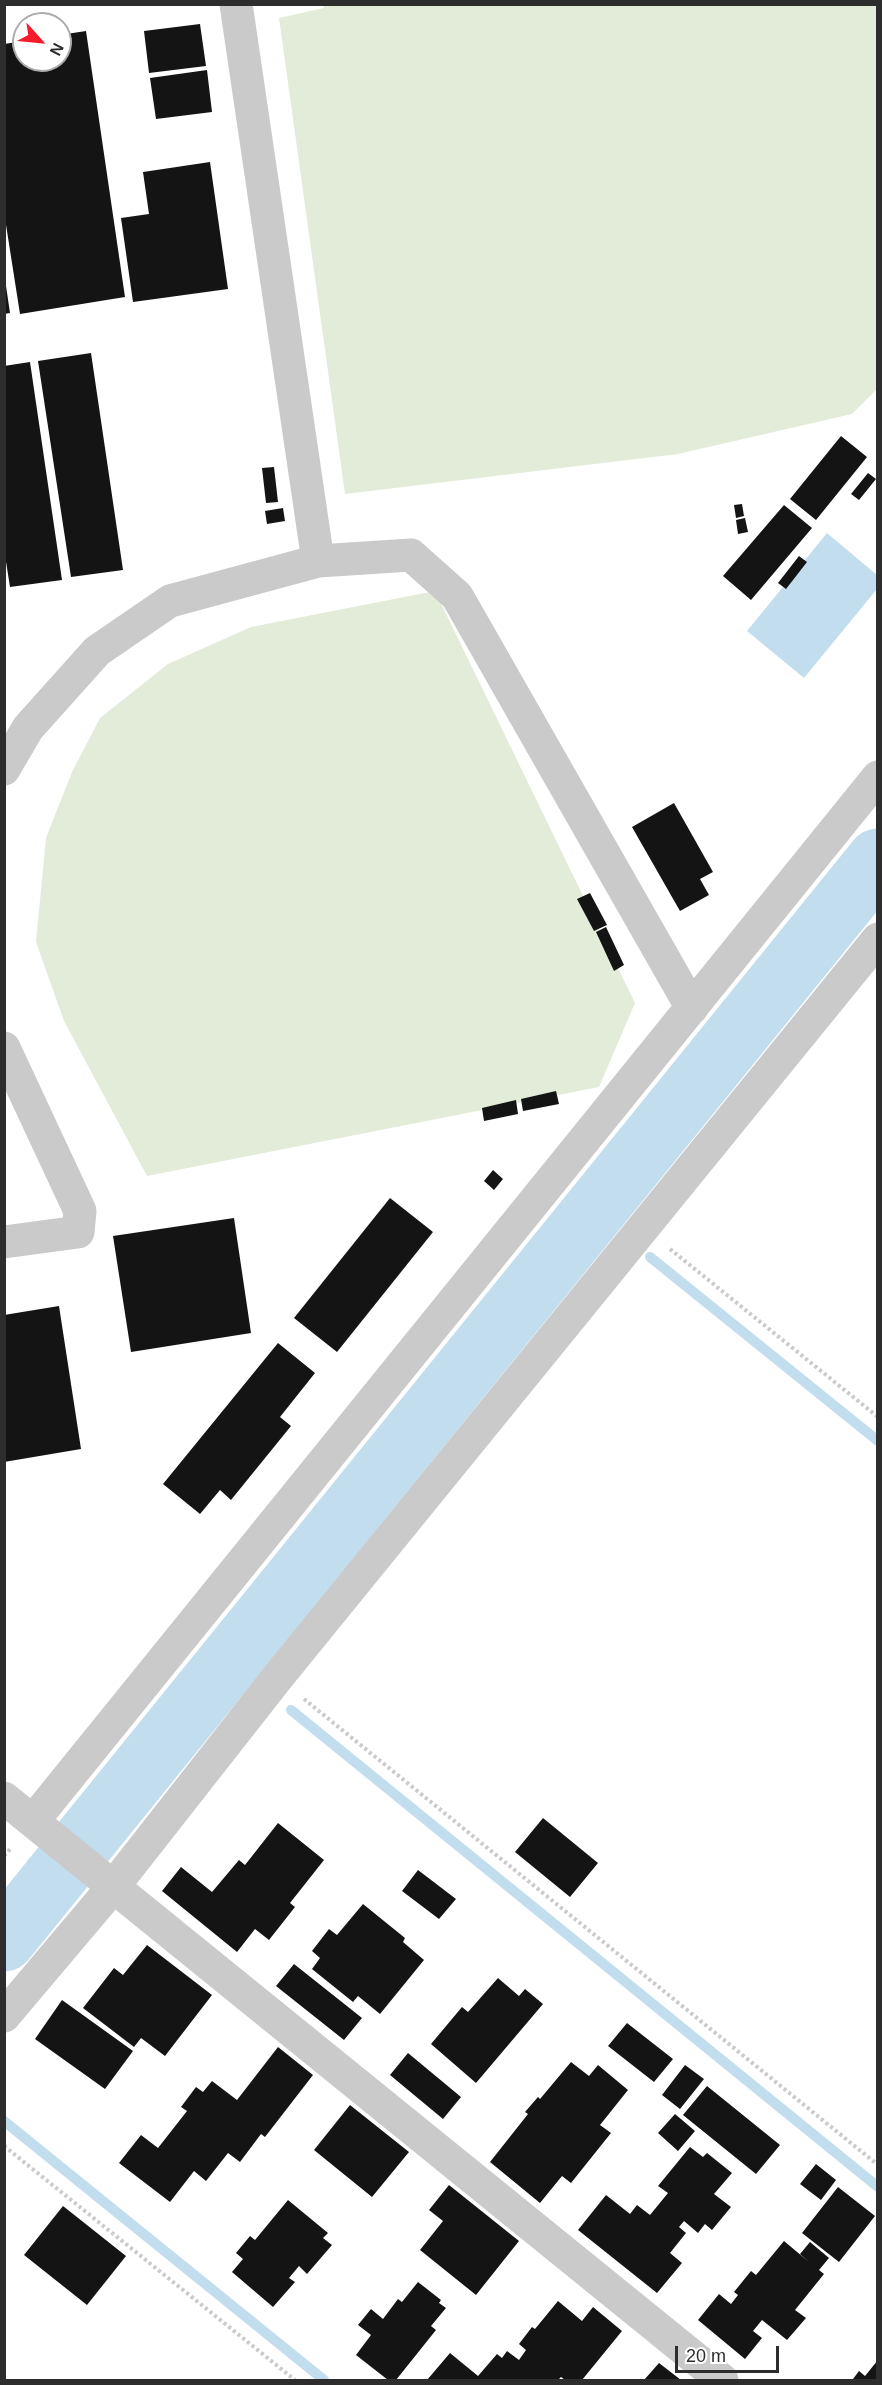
<!DOCTYPE html>
<html>
<head>
<meta charset="utf-8">
<style>
  body { margin:0 }
  #map { position:relative; width:882px; height:2385px; overflow:hidden; background:#fff; font-family:Arial,sans-serif }
  canvas { display:block }
  .frame { position:absolute; inset:0; border:6px solid #2d2d2d; pointer-events:none }
  .north { position:absolute; left:12px; top:12px; width:60px; height:60px; box-sizing:border-box; background:#fff; border:2px solid #ababab; border-radius:50%; rotate:117deg; font-size:16px; font-weight:700; line-height:24px; text-align:center; color:#2d2d2d }
  .north::after { content:''; display:block; margin:auto; width:21px; height:27px; background:#f51d2b; clip-path:polygon(50% 0,100% 100%,50% 72%,0 100%) }
  .scale { position:absolute; left:675px; top:2346px; width:104px; height:27px; box-sizing:border-box; border:3px solid #2d2d2d; border-top:0; padding-left:8px; font-size:18px; line-height:21px; white-space:nowrap; color:#2d2d2d; -webkit-text-stroke:4px #fff; paint-order:stroke }
</style>
</head>
<body>
<div id="map">
<canvas width="882" height="2385"></canvas>
<div class="frame"></div>
<div class="north">N</div>
<div class="scale">20 m</div>
</div>
<script>
const ctx = document.querySelector('canvas').getContext('2d');
ctx.lineJoin = 'round';
function paint(path, color) {
  ctx.fillStyle = color;
  ctx.fill(path, 'evenodd');
}
function poly(rows) {
  const path = new Path2D();
  for (const r of rows) {
    path.moveTo(r[0], r[1]);
    for (let i = 2; i < r.length; i += 2) path.lineTo(r[i], r[i + 1]);
  }
  return path;
}
function stroke(path, color, width, dash) {
  ctx.strokeStyle = color;
  ctx.lineWidth = width;
  ctx.lineCap = dash ? 'butt' : 'round';
  ctx.setLineDash(dash || []);
  ctx.stroke(path);
}
const green = poly([
  [323,5,877,5,877,389,852,414,678,454,345,494,279,18,324,8],
  [435,591,635,1003,599,1087,147,1176,64,1021,36,942,46,838,72,772,100,718,168,664,251,627]
]);
const water = poly([
  [827,533,877,575,877,589,804,678,747,631]
]);
const stream = poly([
  [593,1212,608,1224],
  [650,1257,878,1441],
  [231,1661,242,1670],
  [291,1710,878,2187],
  [32,1863,53,1880],
  [4,2121,324,2380]
]);
const river = poly([
  [4,1940,878,860]
]);
const building = poly([
  [200,24,206,66,149,73,144,31],
  [86,31,125,297,20,314,4,212,4,44,24,41,24,60,60,60,60,35],
  [207,70,212,112,156,119,150,78],
  [210,162,228,289,133,302,121,218,149,214,143,172],
  [6,286,10,313,4,314,4,287],
  [91,353,123,570,71,577,38,361],
  [30,362,62,580,10,587,4,549,4,366],
  [841,436,867,457,816,520,790,499],
  [274,467,278,502,266,503,262,468],
  [868,473,876,479,859,500,851,494],
  [742,504,744,516,736,518,734,505],
  [784,505,812,528,751,600,723,576],
  [283,508,285,521,267,524,265,511],
  [745,518,748,532,738,534,736,520],
  [799,556,807,562,786,589,778,583],
  [674,803,713,872,700,879,709,895,680,911,632,827],
  [590,893,607,925,594,931,577,899],
  [606,927,624,965,614,971,596,932],
  [556,1091,559,1104,523,1111,521,1099],
  [516,1100,518,1114,484,1121,482,1108],
  [493,1170,503,1179,494,1190,484,1181],
  [390,1198,433,1232,337,1352,294,1318],
  [234,1218,251,1333,131,1352,113,1236],
  [59,1306,81,1449,4,1462,4,1315],
  [278,1343,315,1373,280,1417,291,1426,231,1500,220,1490,200,1514,163,1484],
  [543,1818,598,1863,570,1897,515,1852],
  [278,1823,324,1860,290,1903,295,1907,269,1940,255,1929,237,1952,162,1891,181,1867,212,1892,239,1860,245,1865],
  [418,1870,456,1899,439,1919,402,1891],
  [363,1904,405,1938,403,1942,424,1960,380,2014,358,1996,353,2002,312,1969,320,1958,312,1951,329,1929,337,1935],
  [147,1945,212,1995,165,2056,141,2038,134,2047,83,2008,114,1968,123,1975],
  [294,1964,362,2018,344,2040,276,1986],
  [498,1978,519,1996,525,1989,543,2004,476,2083,431,2044,462,2007,468,2012],
  [62,2000,133,2051,105,2089,35,2039],
  [627,2023,673,2059,654,2082,608,2046],
  [278,2047,313,2075,265,2137,261,2134,240,2162,228,2153,206,2181,194,2171,170,2202,119,2163,141,2135,158,2148,187,2111,181,2107,196,2087,203,2092,212,2081,237,2100],
  [408,2053,461,2097,443,2119,390,2075],
  [571,2062,589,2076,598,2065,628,2090,600,2125,611,2133,571,2183,562,2176,540,2203,490,2162,528,2114,525,2112,538,2097,540,2099],
  [685,2065,704,2079,680,2109,662,2095],
  [707,2086,780,2145,756,2174,683,2115],
  [350,2105,409,2152,372,2197,314,2150],
  [675,2114,695,2131,678,2151,658,2133],
  [690,2147,703,2157,707,2153,732,2173,714,2194,731,2207,712,2230,705,2224,698,2233,684,2221,679,2227,686,2233,670,2253,682,2263,657,2293,578,2230,606,2195,630,2214,637,2205,650,2215,668,2193,658,2186],
  [816,2164,836,2180,821,2200,800,2184],
  [449,2185,519,2241,476,2295,420,2250,443,2221,429,2210],
  [838,2187,875,2216,839,2262,802,2233],
  [288,2200,328,2233,323,2238,332,2245,307,2274,299,2266,289,2278,295,2282,273,2307,232,2272,243,2259,236,2253,250,2236,255,2240],
  [63,2206,126,2256,87,2305,24,2255],
  [784,2241,809,2262,800,2254,810,2242,829,2258,819,2270,824,2274,795,2310,806,2318,787,2340,762,2320,753,2331,762,2338,745,2359,698,2320,719,2294,731,2304,738,2295,734,2292,751,2271,756,2275],
  [418,2282,441,2300,439,2303,446,2308,431,2326,436,2330,396,2380,388,2380,356,2355,371,2335,358,2325,371,2309,383,2319,398,2299,402,2302],
  [558,2301,582,2321,593,2307,622,2331,582,2380,565,2380,561,2377,558,2380,427,2380,450,2353,478,2376,497,2354,502,2358,507,2351,519,2360,526,2350,519,2344,532,2327,535,2329],
  [878,2360,878,2380,855,2380,853,2379,859,2371,865,2376],
  [659,2363,681,2380,644,2380]
]);
const path = poly([
  [670,1249,878,1417],
  [304,1699,878,2165],
  [4,1856,12,1847],
  [4,2146,295,2380]
]);
const minor = poly([
  [236,4,318,561,411,555,457,596,692,1008],
  [4,769,28,728,97,651,170,601,318,561],
  [4,1048,80,1211,78,1232,4,1242],
  [4,1798,722,2380],
  [33,1821,878,777],
  [4,2016,113,1887,277,1678,878,939]
]);
paint(green, '#e3ecd8');
paint(water, '#c2ddee');
stroke(stream, '#c2ddee', 10);
stroke(river, '#c2ddee', 63);
paint(building, '#141414');
stroke(path, '#cacaca', 4, [3, 3]);
stroke(minor, '#cacaca', 33);
</script>
</body>
</html>
